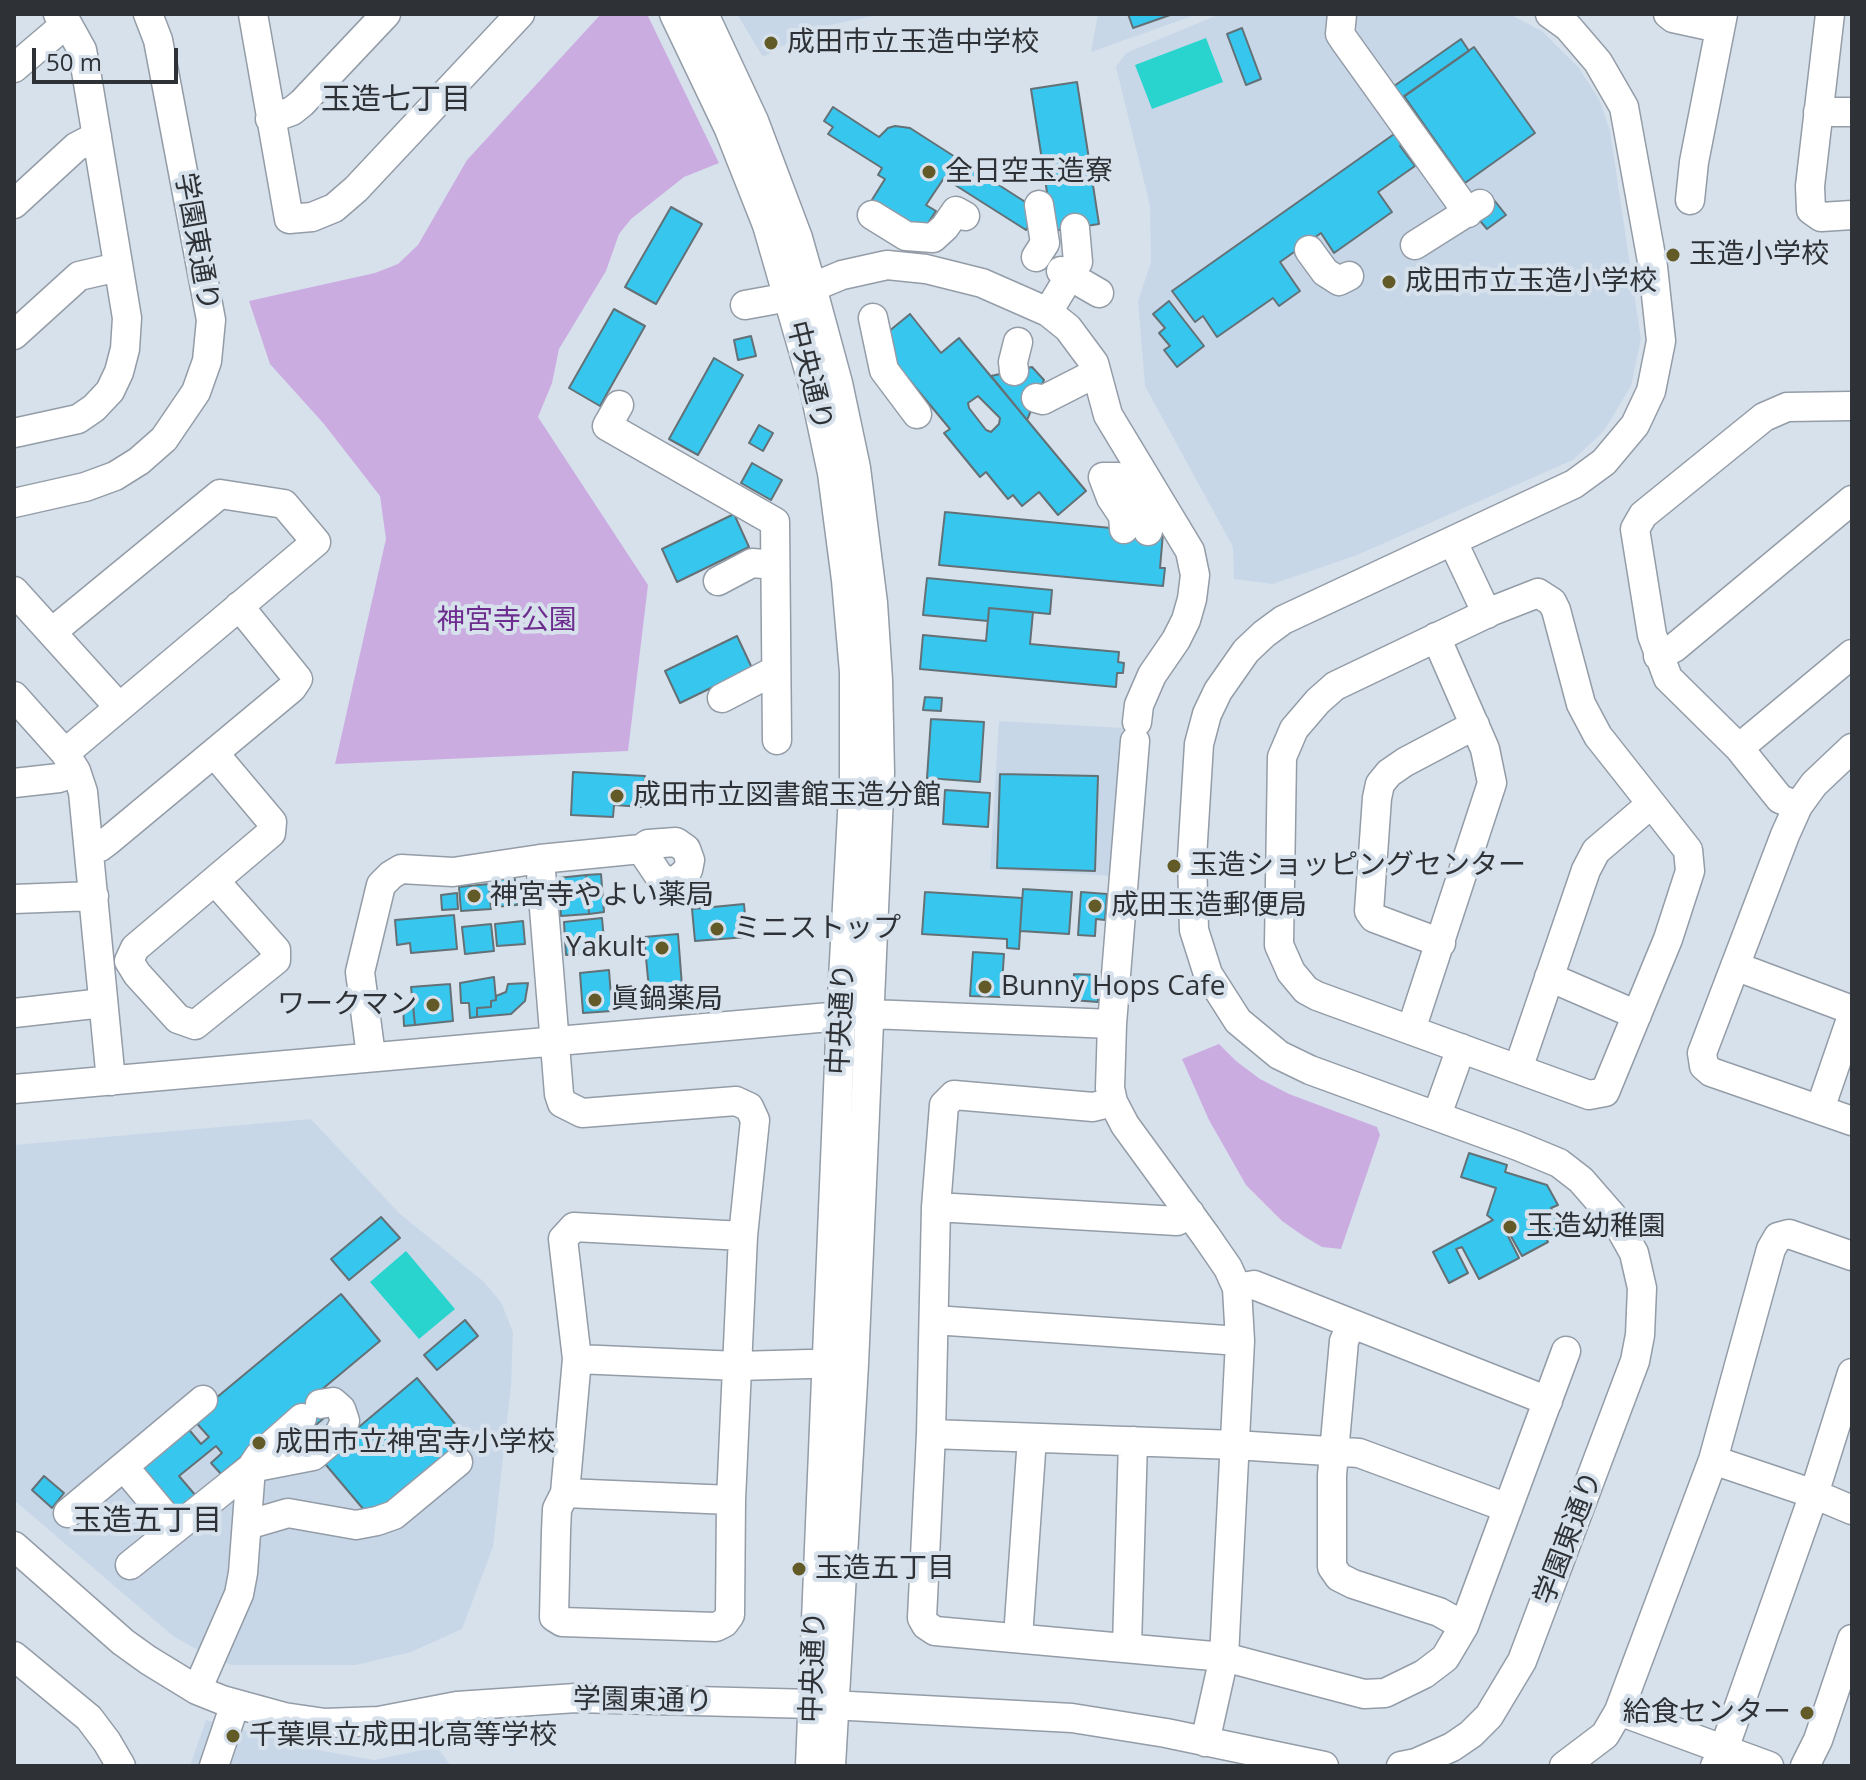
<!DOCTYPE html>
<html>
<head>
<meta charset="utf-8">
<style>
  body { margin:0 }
  #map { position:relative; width:1866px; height:1780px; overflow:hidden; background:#d6e1ec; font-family:"Open Sans",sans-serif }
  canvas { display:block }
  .frame { position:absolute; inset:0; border:16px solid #2e3236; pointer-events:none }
  .scale { position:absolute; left:32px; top:48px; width:146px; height:36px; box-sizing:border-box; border:4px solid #2e3236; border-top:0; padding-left:10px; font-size:24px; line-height:28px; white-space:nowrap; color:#2e3236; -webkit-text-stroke:6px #d6e1ec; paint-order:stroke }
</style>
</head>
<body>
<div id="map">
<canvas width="1866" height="1780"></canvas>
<div class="frame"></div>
<div class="scale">50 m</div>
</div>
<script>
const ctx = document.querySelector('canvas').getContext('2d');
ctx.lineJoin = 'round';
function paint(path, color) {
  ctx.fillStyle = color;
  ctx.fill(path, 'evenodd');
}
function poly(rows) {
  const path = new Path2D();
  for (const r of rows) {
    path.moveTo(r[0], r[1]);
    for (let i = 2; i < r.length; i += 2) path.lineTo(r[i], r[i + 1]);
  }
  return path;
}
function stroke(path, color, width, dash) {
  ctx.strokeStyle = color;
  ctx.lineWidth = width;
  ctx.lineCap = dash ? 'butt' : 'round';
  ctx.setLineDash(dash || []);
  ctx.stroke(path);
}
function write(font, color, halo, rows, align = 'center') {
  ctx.font = font + ' "Open Sans","Noto Sans JP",sans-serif';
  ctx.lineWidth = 8;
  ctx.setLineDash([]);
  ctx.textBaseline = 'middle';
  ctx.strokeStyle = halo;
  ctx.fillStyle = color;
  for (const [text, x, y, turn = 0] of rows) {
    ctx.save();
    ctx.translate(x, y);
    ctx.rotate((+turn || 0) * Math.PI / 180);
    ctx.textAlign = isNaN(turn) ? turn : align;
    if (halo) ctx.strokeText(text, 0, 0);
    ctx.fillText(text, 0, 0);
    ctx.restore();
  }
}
const built = poly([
  [737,14,882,14,812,29,763,57],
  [1098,14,1198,14,1091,52],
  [1220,14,1509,14,1542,31,1579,68,1600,101,1610,131,1641,339,1631,386,1604,431,1573,460,1357,555,1273,584,1234,579,1233,547,1145,386,1138,301,1151,262,1150,206,1116,67,1126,53],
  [999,721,1123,728,1114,876,990,869],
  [311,1119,400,1214,484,1282,501,1302,513,1332,511,1386,493,1547,462,1629,411,1652,356,1665,232,1665,212,1658,173,1636,14,1500,14,1145],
  [206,1720,312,1749,374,1760,437,1747,451,1766,190,1766]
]);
const green = poly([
  [601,14,647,14,719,163,684,177,631,219,619,234,606,271,559,349,552,383,538,417,648,585,628,751,335,764,386,539,380,496,324,424,270,364,249,301,375,273,398,264,418,245,467,160],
  [1219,1044,1236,1061,1260,1079,1289,1094,1377,1127,1380,1135,1341,1249,1322,1247,1305,1237,1282,1221,1246,1185,1209,1120,1182,1059]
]);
const water = poly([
  [1206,38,1223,82,1152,109,1135,65],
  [406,1251,455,1309,419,1339,370,1282]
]);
const building = poly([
  [1128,14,1173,14,1133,28,1128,14],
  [1242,28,1261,79,1246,85,1227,34,1242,28],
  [1461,39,1469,51,1395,103,1387,91,1461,39],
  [1474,47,1535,133,1465,183,1404,96,1474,47],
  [1077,82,1099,224,1053,231,1031,89,1077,82],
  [833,107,879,137,888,128,895,126,910,128,1030,205,1026,211,1034,217,1026,230,944,178,926,205,936,211,920,235,870,203,885,179,878,175,882,168,828,134,833,127,824,121,833,107],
  [1397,132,1404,143,1400,146,1415,166,1378,192,1392,212,1334,253,1321,233,1280,262,1300,291,1279,306,1273,298,1217,337,1203,316,1195,322,1172,291,1397,132],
  [1494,200,1506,215,1487,229,1475,215,1494,200],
  [671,207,702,224,656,304,625,287,671,207],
  [1169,301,1204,346,1177,367,1164,350,1170,346,1159,333,1165,328,1153,314,1169,301],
  [614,309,645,326,600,406,569,388,614,309],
  [910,314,941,353,959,338,1086,491,1058,515,1039,492,1022,506,1013,495,1008,499,986,472,980,477,944,433,950,429,877,341,910,314],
  [978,396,1000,418,999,424,991,432,986,430,969,408,968,403,978,396],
  [751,336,756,356,738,360,734,340,751,336],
  [714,358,743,375,698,455,669,439,714,358],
  [1032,367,1044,380,1027,420,991,376,1032,367],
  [759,425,773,433,763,451,749,443,759,425],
  [752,463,782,480,771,500,741,483,752,463],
  [945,512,1163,533,1160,568,1165,568,1163,586,939,565,945,512],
  [734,514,749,547,677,582,662,549,734,514],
  [927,578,1052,590,1050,614,989,608,988,621,923,615,927,578],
  [989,608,1033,612,1030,644,1119,652,1118,662,1124,663,1123,673,1117,673,1116,687,920,669,923,635,986,641,989,608],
  [737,636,752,668,680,703,665,671,737,636],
  [925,697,942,698,941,711,923,710,925,697],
  [931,719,984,722,980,782,927,778,931,719],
  [573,772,645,776,643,807,614,805,613,817,571,815,573,772],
  [1000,774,1098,776,1095,871,997,868,1000,774],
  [945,790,990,793,988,827,943,824,945,790],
  [514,870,517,905,495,907,492,872,514,870],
  [601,874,604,912,589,914,586,875,601,874],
  [586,875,589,914,561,916,558,878,586,875],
  [489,884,491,909,461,911,459,887,489,884],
  [1023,889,1072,892,1069,934,1020,931,1023,889],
  [925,892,1022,898,1019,949,1007,948,1007,939,922,934,925,892],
  [1081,892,1107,894,1105,920,1096,919,1095,936,1078,935,1081,892],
  [457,893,458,909,442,910,441,895,457,893],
  [744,904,747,937,695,941,692,909,744,904],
  [454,915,457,949,411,953,410,943,397,945,395,920,454,915],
  [602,918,605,951,566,955,564,922,602,918],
  [523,921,525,944,497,946,495,924,523,921],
  [491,924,494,951,465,954,462,927,491,924],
  [678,934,682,986,649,989,644,937,678,934],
  [973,952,1004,954,1001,997,970,996,973,952],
  [609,970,612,1011,583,1013,580,973,609,970],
  [1074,974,1099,975,1098,1002,1072,1000,1074,974],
  [494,977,496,1000,491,1001,491,1007,477,1008,477,1017,470,1018,469,1003,461,1003,460,983,494,977],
  [528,983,525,1001,511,1014,477,1017,477,1008,491,1007,491,1001,496,1000,496,996,506,992,508,984,528,983],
  [450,984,453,1021,415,1025,411,987,450,984],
  [413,1004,415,1025,404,1026,403,1005,413,1004],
  [1469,1153,1507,1165,1505,1172,1547,1185,1558,1205,1551,1208,1561,1228,1545,1236,1548,1242,1522,1256,1508,1231,1506,1232,1519,1258,1479,1279,1462,1247,1456,1249,1468,1273,1449,1283,1433,1252,1493,1220,1487,1215,1496,1188,1461,1177,1469,1153],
  [381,1217,400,1238,349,1280,331,1259,381,1217],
  [341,1294,380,1341,314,1396,329,1414,311,1429,296,1411,221,1474,211,1463,222,1453,216,1446,179,1476,196,1496,176,1512,137,1465,185,1425,201,1444,209,1437,192,1418,341,1294],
  [465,1320,478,1336,437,1370,424,1355,465,1320],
  [417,1378,466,1437,459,1443,461,1446,384,1510,370,1517,321,1459,417,1378],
  [44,1476,64,1493,52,1508,32,1490,44,1476]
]);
const minor = poly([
  [253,14,289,219,312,217,334,208,356,189,520,14],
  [674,14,729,129,767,225,814,388,832,473,846,580,854,672,854,777,841,1016,810,1766],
  [704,14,754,121,798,238,812,287,838,383,856,468,873,603,878,680,880,773,854,1364,831,1766],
  [1342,14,1340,34,1344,40,1468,213],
  [1668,14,1673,18,1719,28],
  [1830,14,1810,186,1811,210,1821,217,1852,215],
  [14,68,67,23],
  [1818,112,1852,112],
  [270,119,292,111,302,103,386,14],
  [1690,200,1694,162,1723,14],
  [14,204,76,147,97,136],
  [872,215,906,236,933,238,945,227,956,211,965,216],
  [1415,245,1480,204],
  [1309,250,1325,272,1339,281,1349,276],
  [1036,257,1045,243,1039,205],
  [1061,271,1099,293],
  [745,305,789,297,842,275,887,265,926,269,982,283,1048,312,1068,328,1094,363,1108,415,1190,551,1195,575,1192,599,1186,620,1176,640,1152,675,1139,705,1137,722],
  [1048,312,1078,262,1075,228],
  [873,318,884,370,917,414],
  [14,335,79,276,118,267],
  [1014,371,1013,362,1018,342],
  [1036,398,1043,400,1096,373],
  [619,405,607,426,775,522,777,740],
  [14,433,78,419,94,408,110,391,119,372,125,349,127,318,86,71,82,50,67,23,58,14],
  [14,503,85,487,115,476,139,461,164,439,196,392,207,361,211,320,158,40,148,14],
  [1124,529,1123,516,1111,498,1103,477,1118,477,1148,524,1148,531],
  [1453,542,1487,614],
  [718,581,752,563,775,565],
  [14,591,119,707],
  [1538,593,1552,602,1556,610,1581,704,1598,736,1688,850,1690,871,1668,939,1605,1092,1589,1095,1317,996,1306,990,1291,972,1279,945,1282,757,1294,729,1318,701,1335,686,1492,611,1538,593],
  [52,632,220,494,284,504,316,542,65,753],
  [1658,656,1674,648,1852,500],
  [14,696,65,753,76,771,83,792,111,1081],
  [722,698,776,670],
  [1135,741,1112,1024,1110,1088,1113,1102,1125,1125,1206,1236,1228,1268,1237,1288,1240,1341,1224,1657,1205,1742],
  [1739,748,1852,654],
  [1852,748,1814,784,1798,806,1785,835,1702,1053,1704,1066,1711,1072,1852,1121],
  [14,783,59,778,76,771],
  [1798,806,1780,799,1739,748,1668,678,1652,635,1635,529,1643,515,1764,417,1787,407,1852,406],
  [89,849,100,847,108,841,292,688,298,679,239,606],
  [540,859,559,1094,562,1103,582,1113,736,1101,749,1107,755,1120,743,1236,731,1500,730,1615,724,1623,716,1627,562,1622,554,1617,556,1532,557,1509,565,1493,577,1359,563,1239,574,1227,743,1236],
  [14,899,94,896],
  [1441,943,1374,918,1369,911,1377,798,1380,784,1389,773,1405,762,1475,725],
  [129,961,137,974,178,1019,195,1025,276,960,276,950,215,881],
  [129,961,135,948,271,833,272,822,214,753],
  [1735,966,1852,1010],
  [1549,977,1637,1015],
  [14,1013,103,1003],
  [1411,1030,1492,783,1485,749,1436,637],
  [371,1056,360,972,381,885,391,875,401,869,453,872,540,859,641,849,648,844,676,842,686,849,690,860,688,870,677,880,667,881,659,876,641,849],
  [1518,1069,1586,870,1596,851,1651,804],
  [14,1089,841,1016,871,1014,1112,1024],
  [1113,1102,1093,1107,954,1095,944,1105,936,1207,931,1434,922,1618,926,1625,935,1631,1224,1657,1364,1694,1385,1693,1424,1674,1445,1658,1464,1626,1566,1351],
  [1820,1109,1852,1016],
  [1437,1115,1461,1048],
  [936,1207,1177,1221,1190,1213],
  [1237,1288,1254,1285,1548,1401],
  [934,1320,1240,1341],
  [1351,1325,1344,1341,1332,1475,1332,1567,1339,1577,1353,1584,1439,1612,1464,1626],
  [577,1359,738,1366,844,1363],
  [931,1434,1235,1445,1359,1453,1508,1508],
  [1713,1460,1814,1494,1852,1510],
  [124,1467,175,1528],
  [251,1468,313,1456,339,1434,345,1421,341,1409,333,1402,320,1404],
  [565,1493,731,1500],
  [68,1513,203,1400],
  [247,1525,288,1513,356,1525,377,1521,394,1515,458,1462],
  [14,1546,123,1642,148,1660,197,1690,222,1700,284,1717,325,1723,379,1721,457,1706,576,1698,813,1704,1072,1718,1166,1733,1324,1766],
  [130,1565,251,1468,259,1456,302,1418],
  [1018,1637,1032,1438],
  [1127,1646,1133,1441],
  [14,1656,89,1718,107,1742,121,1766],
  [197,1690,239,1594,243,1573,251,1468],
  [1619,1711,1769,1766],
  [214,1766,235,1704],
  [1401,1766,1416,1763,1452,1747,1471,1734,1489,1716,1522,1661,1635,1361,1640,1335,1642,1288,1634,1253,1615,1219,1581,1180,1559,1163,1518,1146,1310,1070,1279,1055,1238,1021,1208,974,1194,930,1192,858,1199,744,1207,714,1218,691,1246,651,1264,634,1283,620,1574,484,1604,462,1635,425,1651,391,1661,341,1653,267,1624,107,1598,62,1568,27,1550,14],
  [1564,1766,1605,1735,1619,1711,1713,1460,1771,1249,1778,1237,1789,1234,1852,1256],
  [1715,1766,1724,1749,1814,1494,1852,1373],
  [1805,1766,1818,1740,1852,1639]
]);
const markers = [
  [771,43,8,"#625a27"],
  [929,172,8,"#625a27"],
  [1673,255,8,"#625a27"],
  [1389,282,8,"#625a27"],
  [617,796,8,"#625a27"],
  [1174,866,8,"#625a27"],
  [474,896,8,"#625a27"],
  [1095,906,8,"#625a27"],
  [717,929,8,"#625a27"],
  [662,948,8,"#625a27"],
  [985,987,8,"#625a27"],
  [595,1000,8,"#625a27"],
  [433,1005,8,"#625a27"],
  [1510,1227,8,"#625a27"],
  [259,1443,8,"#625a27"],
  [799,1569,8,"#625a27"],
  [1807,1713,8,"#625a27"],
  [233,1736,8,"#625a27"]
];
const poiNames = [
  ["成田市立玉造中学校",787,43],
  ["全日空玉造寮",945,172],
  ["玉造小学校",1689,255],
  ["成田市立玉造小学校",1405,282],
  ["成田市立図書館玉造分館",633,796],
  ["玉造ショッピングセンター",1190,866],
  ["神宮寺やよい薬局",490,896],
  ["成田玉造郵便局",1111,906],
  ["ミニストップ",733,929],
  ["Yakult",646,948,"right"],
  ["Bunny Hops Cafe",1001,987],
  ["眞鍋薬局",611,1000],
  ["ワークマン",417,1005,"right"],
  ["玉造幼稚園",1526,1227],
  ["成田市立神宮寺小学校",275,1443],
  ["玉造五丁目",815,1569],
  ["給食センター",1791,1713,"right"],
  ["千葉県立成田北高等学校",249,1736]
];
const streetNames = [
  ["学園東通り",196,242,80],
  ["中央通り",809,376,76],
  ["中央通り",842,1019,-87],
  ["学園東通り",1569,1538,-69],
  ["中央通り",814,1667,-88],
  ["学園東通り",643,1701,1]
];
const parkNames = [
  ["神宮寺公園",507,621]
];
const neighbourhoodNames = [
  ["玉造七丁目",396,100],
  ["玉造五丁目",147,1521]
];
paint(built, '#c8d7e8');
paint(green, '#cbace1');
paint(water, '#29d3ce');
paint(building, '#37c6ee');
stroke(building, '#637176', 2);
stroke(minor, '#939ca7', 31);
stroke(minor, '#fff', 28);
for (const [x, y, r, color] of markers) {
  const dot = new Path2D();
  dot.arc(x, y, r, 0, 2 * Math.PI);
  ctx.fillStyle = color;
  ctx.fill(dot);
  stroke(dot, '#d6e1ec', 3);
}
write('28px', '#2e3236', '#d6e1ec', poiNames, 'left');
write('28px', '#2e3236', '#d6e1ec', streetNames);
write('28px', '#6d2d8e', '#d6e1ec', parkNames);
write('30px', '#2e3236', '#d6e1ec', neighbourhoodNames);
</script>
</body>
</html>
